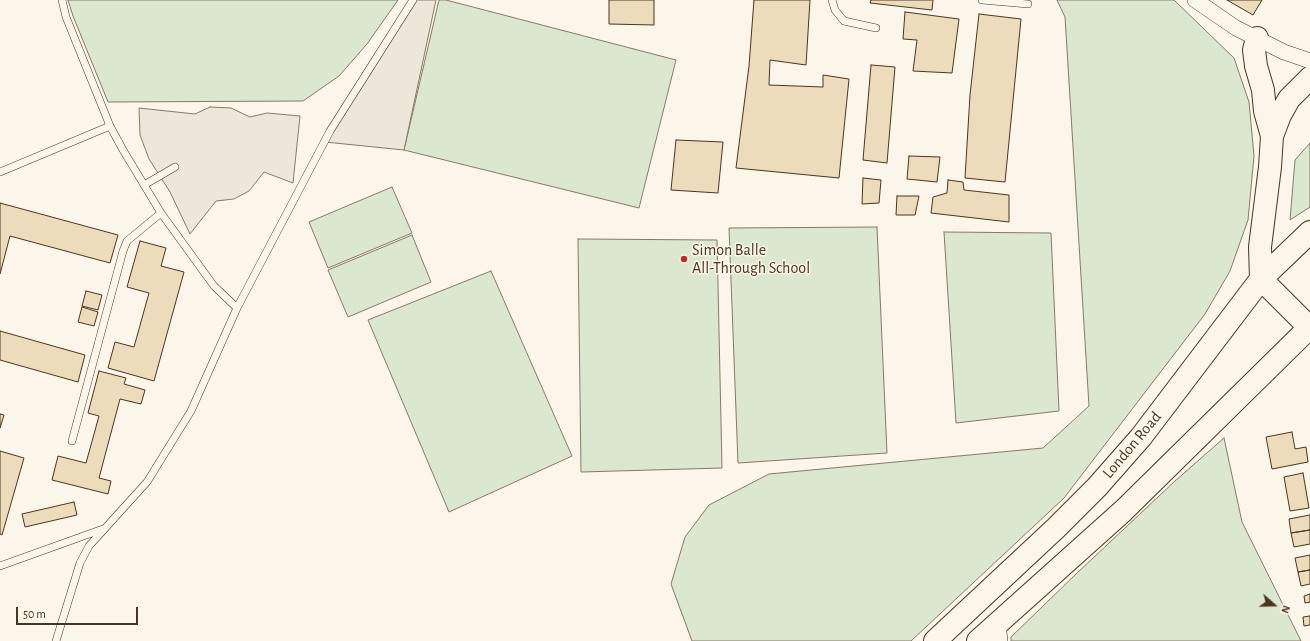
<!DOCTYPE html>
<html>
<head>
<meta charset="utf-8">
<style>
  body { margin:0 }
  #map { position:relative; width:1310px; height:641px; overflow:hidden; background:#fbf6e9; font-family:"Alegreya Sans",sans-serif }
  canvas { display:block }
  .north { position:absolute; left:1254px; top:585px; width:40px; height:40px; -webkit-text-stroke:3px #fbf6e9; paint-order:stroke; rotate:110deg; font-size:11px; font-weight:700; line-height:16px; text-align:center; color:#4a3520 }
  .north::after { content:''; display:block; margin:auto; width:14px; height:18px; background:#4a3520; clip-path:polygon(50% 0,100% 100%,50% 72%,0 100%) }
  .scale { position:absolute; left:16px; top:607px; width:122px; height:18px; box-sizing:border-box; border:2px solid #4a3520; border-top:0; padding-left:5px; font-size:12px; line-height:14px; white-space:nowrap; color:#4a3520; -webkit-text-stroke:3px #fbf6e9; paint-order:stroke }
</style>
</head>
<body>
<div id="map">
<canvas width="1310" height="641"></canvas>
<div class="north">N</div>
<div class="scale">50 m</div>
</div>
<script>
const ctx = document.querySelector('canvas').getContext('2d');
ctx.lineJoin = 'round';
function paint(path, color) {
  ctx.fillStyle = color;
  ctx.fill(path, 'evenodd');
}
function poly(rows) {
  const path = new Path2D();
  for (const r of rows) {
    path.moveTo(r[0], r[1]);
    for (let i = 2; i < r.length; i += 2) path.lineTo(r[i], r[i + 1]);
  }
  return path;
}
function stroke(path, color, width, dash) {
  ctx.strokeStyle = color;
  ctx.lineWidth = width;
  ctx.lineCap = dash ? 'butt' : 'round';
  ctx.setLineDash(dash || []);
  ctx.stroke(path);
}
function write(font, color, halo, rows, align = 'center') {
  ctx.font = font + ' "Alegreya Sans",sans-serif';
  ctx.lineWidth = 3;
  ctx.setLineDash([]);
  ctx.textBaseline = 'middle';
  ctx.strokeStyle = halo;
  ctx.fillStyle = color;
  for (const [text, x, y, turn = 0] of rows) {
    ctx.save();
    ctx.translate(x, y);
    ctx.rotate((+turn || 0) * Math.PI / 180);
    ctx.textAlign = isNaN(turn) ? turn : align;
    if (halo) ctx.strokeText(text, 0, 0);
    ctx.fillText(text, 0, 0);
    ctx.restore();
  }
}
const green = poly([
  [68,0,398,0,367,44,339,76,303,101,108,102,73,16,68,0],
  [439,0,446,0,676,60,639,208,404,150,439,0],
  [1057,0,1174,0,1234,58,1249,102,1254,156,1248,220,1230,271,1205,314,1064,498,911,641,692,641,671,584,685,537,709,505,769,474,1043,448,1089,406,1065,17,1057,0],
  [1310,143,1310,207,1290,220,1295,160,1310,143],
  [392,187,412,233,328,268,309,222,392,187],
  [877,227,887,453,738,463,729,228,877,227],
  [944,232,1051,233,1059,411,956,423,944,232],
  [412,235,431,282,348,317,328,270,412,235],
  [578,239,717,240,722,468,581,472,578,239],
  [491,271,572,456,449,512,368,320,491,271],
  [1224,438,1242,522,1301,641,1011,641,1011,637,1076,574,1175,481,1224,438]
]);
const parking = poly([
  [413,0,436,0,404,150,325,142,413,0],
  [210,107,231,108,250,117,267,113,300,116,293,183,264,172,249,191,234,199,216,201,190,234,170,192,149,159,140,135,139,108,195,114,210,107]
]);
const building = poly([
  [609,0,654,0,654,25,609,24,609,0],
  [754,0,810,0,806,65,770,60,769,85,823,87,823,75,849,79,839,178,736,168,749,66,754,0],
  [871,0,933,0,932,10,870,3,871,0],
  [1227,0,1262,0,1253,15,1227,0],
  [905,12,959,19,952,73,913,71,917,40,903,39,905,12],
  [979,14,1021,19,1005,182,965,178,970,95,979,14],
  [871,65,895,67,887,163,863,160,871,65],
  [676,140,723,142,718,193,671,190,676,140],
  [909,156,940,157,937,182,907,179,909,156],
  [863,178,881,180,879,203,862,204,863,178],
  [948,180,963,182,964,190,1009,195,1009,222,931,213,933,197,947,193,948,180],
  [897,196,919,196,915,215,896,215,897,196],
  [0,203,118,235,110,263,10,236,0,274,0,203],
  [140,241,166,248,161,266,184,272,154,381,108,368,115,342,134,347,149,293,127,287,140,241],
  [86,291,102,295,98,310,82,306,86,291],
  [82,307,98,312,94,326,78,322,82,307],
  [0,331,85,355,78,382,0,360,0,331],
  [99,371,126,378,124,384,145,390,141,404,120,399,99,478,111,481,108,494,52,480,58,456,86,463,99,416,88,413,99,371],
  [0,414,4,415,0,428,0,414],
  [1292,432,1295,449,1306,447,1308,462,1272,469,1266,437,1292,432],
  [0,451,24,458,2,535,0,534,0,451],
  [1303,473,1309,508,1290,511,1284,477,1303,473],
  [74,502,77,515,25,527,22,514,74,502],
  [1310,515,1310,530,1291,533,1289,519,1310,515],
  [1310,530,1310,544,1294,547,1291,533,1310,530],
  [1310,555,1310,570,1298,572,1295,558,1310,555],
  [1310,570,1310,584,1301,586,1298,572,1310,570],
  [1310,594,1310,602,1305,603,1304,596,1310,594],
  [1310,616,1310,625,1304,626,1303,617,1310,616]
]);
const service = poly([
  [62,0,66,17,110,126,123,150,161,213,214,286,237,308],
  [832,0,835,10,844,21,876,28],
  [982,0,1028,4],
  [0,172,110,126],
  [144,185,175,167],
  [72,441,123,251,127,241,161,213],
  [0,566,103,529],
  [56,641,80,563,89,546,147,482,191,411,237,308,330,131,413,0]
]);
const minor = poly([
  [1195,0,1236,28,1284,52,1310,61],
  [998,623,1000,641]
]);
const trunk = poly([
  [1257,38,1254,50,1256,66,1263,90,1265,111,1272,136],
  [1310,328,1261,279,1260,247,1270,167,1272,136,1280,115,1289,99,1310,78],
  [935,641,1056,528,1097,487,1141,437,1261,279,1310,232],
  [978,641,1123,511,1310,327]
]);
const markers = [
  [684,259,4,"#c62828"]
];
const poiNames = [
  ["Simon Balle",692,250],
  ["All-Through School",692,268]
];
const streetNames = [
  ["London Road",1132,445,-50]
];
paint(green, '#dce7d0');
stroke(green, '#887966', 1);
paint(parking, '#ede7d9');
stroke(parking, '#887966', 1);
paint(building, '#ecdcbc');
stroke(building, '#4a3520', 1);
stroke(service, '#4a3520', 8);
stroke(minor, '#4a3520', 16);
stroke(trunk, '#4a3520', 24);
stroke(service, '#fbf6e9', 7);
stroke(minor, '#fbf6e9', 15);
stroke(trunk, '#fbf6e9', 22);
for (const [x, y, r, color] of markers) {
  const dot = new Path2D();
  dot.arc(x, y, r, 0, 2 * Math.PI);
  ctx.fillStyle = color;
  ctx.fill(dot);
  stroke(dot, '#fbf6e9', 1.5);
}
write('16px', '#4a3520', '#fbf6e9', poiNames, 'left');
write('16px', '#4a3520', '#fbf6e9', streetNames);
</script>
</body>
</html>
